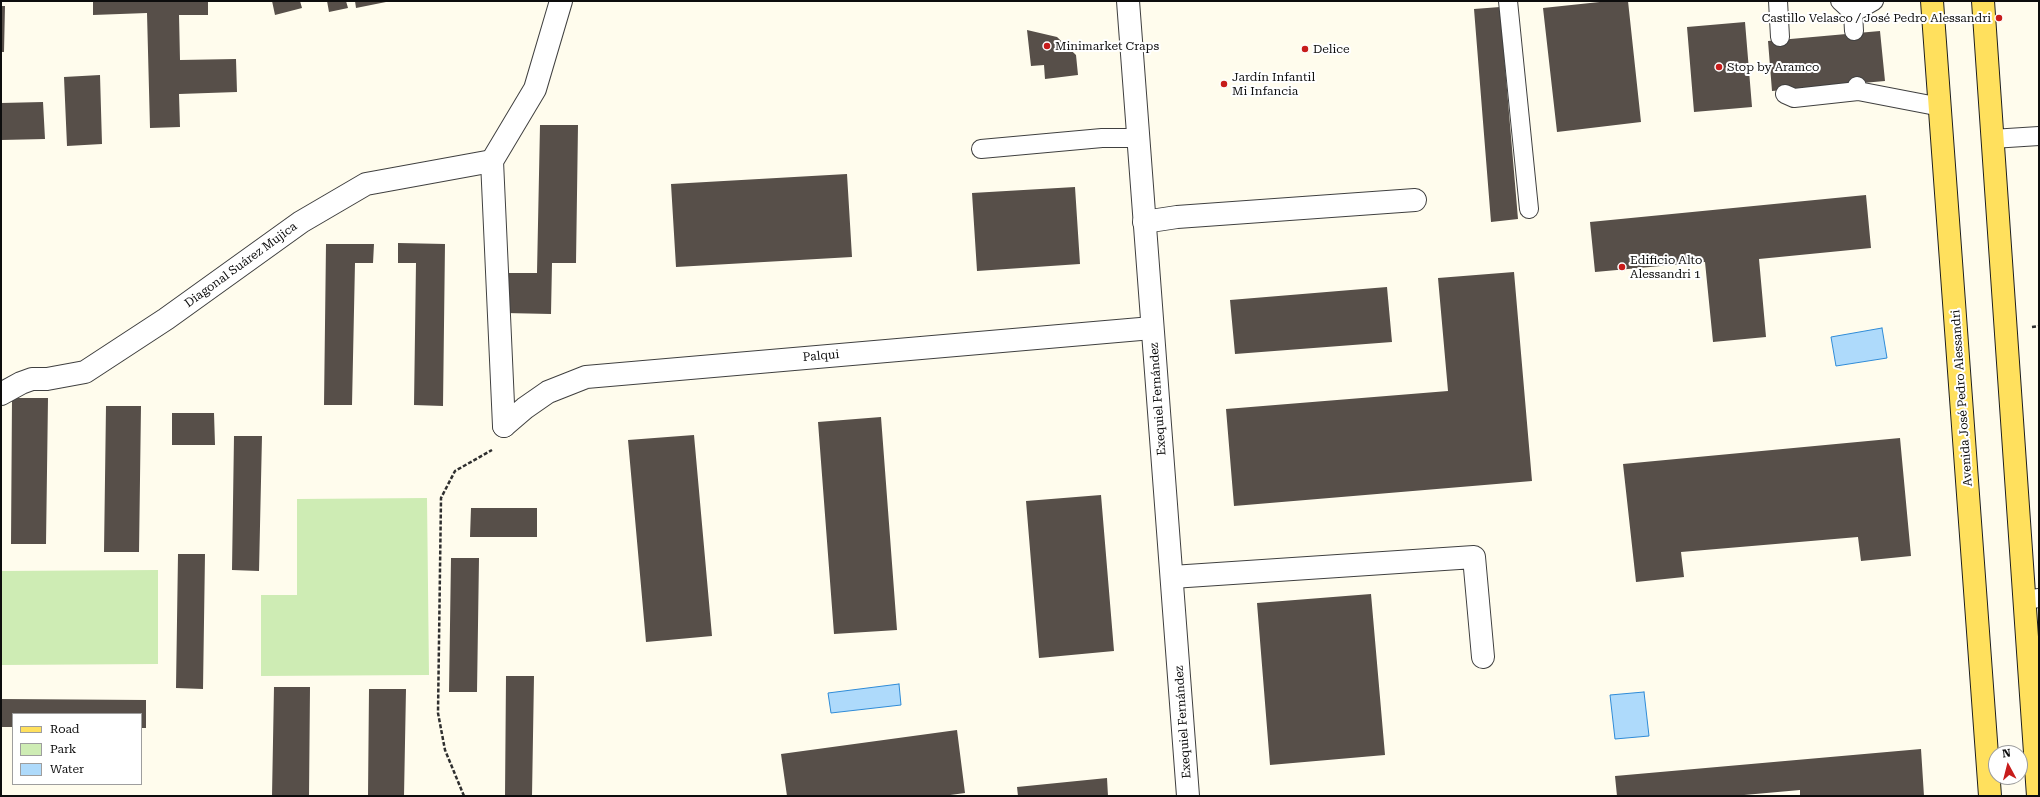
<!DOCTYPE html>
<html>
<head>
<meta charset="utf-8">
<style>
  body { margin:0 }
  #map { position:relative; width:2040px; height:797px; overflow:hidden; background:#fffced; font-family:"Roboto Serif",serif }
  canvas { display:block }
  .frame { position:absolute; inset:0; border:2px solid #0d0d0d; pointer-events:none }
  .legend { position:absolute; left:12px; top:713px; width:130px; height:72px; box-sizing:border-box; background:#fff; border:1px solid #9e9e9e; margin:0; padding:5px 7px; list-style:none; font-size:12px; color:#0d0d0d }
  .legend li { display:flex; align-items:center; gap:8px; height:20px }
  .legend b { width:20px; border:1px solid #9e9e9e }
  .north { position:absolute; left:1988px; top:745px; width:40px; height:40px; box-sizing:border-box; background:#fff; border:1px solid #9e9e9e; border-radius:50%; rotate:353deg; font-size:11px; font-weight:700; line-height:16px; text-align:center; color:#0d0d0d }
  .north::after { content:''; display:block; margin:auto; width:14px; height:18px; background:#c71c1b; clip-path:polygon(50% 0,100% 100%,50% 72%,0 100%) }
</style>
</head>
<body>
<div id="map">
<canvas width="2040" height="797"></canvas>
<div class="frame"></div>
<ul class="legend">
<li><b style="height:5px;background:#ffe05d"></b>Road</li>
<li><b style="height:11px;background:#ceecb4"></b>Park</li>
<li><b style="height:11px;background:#aedafb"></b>Water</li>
</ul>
<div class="north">N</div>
</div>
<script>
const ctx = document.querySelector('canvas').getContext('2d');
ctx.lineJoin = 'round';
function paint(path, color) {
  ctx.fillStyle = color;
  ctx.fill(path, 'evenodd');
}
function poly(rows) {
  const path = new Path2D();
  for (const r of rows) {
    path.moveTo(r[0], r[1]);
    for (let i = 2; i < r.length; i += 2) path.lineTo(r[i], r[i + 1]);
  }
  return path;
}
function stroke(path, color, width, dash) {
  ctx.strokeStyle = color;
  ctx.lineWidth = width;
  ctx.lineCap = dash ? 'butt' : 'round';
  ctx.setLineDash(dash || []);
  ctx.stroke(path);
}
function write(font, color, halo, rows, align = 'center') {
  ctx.font = font + ' "Roboto Serif",serif';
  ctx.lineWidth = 4;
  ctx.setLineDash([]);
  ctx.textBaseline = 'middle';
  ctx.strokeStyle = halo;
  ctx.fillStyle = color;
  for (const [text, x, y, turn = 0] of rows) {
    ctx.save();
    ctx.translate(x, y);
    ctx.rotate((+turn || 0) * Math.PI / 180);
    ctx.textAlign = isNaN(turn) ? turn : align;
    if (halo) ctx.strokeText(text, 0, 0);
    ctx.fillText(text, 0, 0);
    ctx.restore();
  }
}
const green = poly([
  [427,498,429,675,261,676,261,595,297,595,297,499],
  [158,570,158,664,1,665,1,571]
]);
const water = poly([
  [1882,328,1887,358,1836,366,1831,337,1882,328],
  [899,684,901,705,831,713,828,693,899,684],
  [1644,692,1649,736,1615,739,1610,695,1644,692]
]);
const building = poly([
  [93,1,208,1,208,15,179,15,180,60,236,59,237,92,179,94,180,127,150,128,147,13,93,15],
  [272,1,300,1,302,8,275,15],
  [327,1,346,1,348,8,329,12],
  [355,1,386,1,386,2,356,8],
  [1609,1,1628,1,1641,122,1557,132,1543,8],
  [1,6,5,6,4,52,1,52],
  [1500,7,1518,219,1491,222,1474,9],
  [1745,22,1752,107,1694,112,1687,27],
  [1027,30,1057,37,1076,55,1078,75,1045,79,1044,65,1031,66],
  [1880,31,1885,81,1772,91,1768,41],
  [100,75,102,144,67,146,64,77],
  [43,102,45,139,1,140,1,103],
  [540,125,578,125,576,263,552,263,551,314,505,313,506,273,537,273],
  [847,174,852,257,676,267,671,184],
  [1075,187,1080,264,977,271,972,193],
  [1866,195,1871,248,1759,259,1766,337,1713,342,1705,262,1595,272,1590,222],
  [398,243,445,244,443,406,414,405,416,263,398,263],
  [326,244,374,244,373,263,355,263,352,405,324,405],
  [1514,272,1532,481,1234,506,1226,409,1448,391,1438,278],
  [1387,287,1392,342,1235,354,1230,300],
  [12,398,48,398,46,544,11,544],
  [106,406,141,406,139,552,104,552],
  [172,413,214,413,215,445,172,445],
  [881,417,897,630,834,634,818,422],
  [694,435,712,636,646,642,628,440],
  [234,436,262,436,259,571,232,570],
  [1900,438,1911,556,1861,561,1858,537,1681,552,1684,577,1636,582,1623,464],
  [1101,495,1114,651,1039,658,1026,501],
  [471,508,537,508,537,537,470,537],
  [178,554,205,554,203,689,176,688],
  [451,558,479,558,477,692,449,692],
  [1371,594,1385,755,1270,765,1257,603],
  [506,676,534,676,532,796,505,796],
  [274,687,310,687,309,796,272,796],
  [369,689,406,689,404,796,368,796],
  [1,699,146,700,146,728,141,728,141,714,13,714,13,727,1,727],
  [957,730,965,793,943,796,787,796,781,754],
  [1921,749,1924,796,1800,796,1800,790,1733,796,1617,796,1615,776],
  [1107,778,1108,796,1018,796,1017,787]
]);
const path = poly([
  [2032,327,2039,326],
  [464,796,445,750,438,713,441,498,455,471,492,450]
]);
const service = poly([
  [1508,1,1529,209],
  [1778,1,1780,37],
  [1840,1,1853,13,1854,31],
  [1853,13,1874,1],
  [1857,86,1858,91,1941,107],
  [1785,94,1794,98,1858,91],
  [1992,139,2039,136],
  [981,149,1102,138,1138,138],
  [2025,600,2039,598]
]);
const pedestrian = poly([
  [504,426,492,161,535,89,561,1]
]);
const minor = poly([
  [1144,222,1177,217,1415,200],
  [1,394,21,383,32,379,47,379,85,372,166,319,301,222,366,184,492,161],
  [504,426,525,408,548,392,586,377,1152,328],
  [1172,577,1474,557,1483,657]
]);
const tertiary = poly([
  [1128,1,1188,796]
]);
const primary = poly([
  [1932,1,1990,796],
  [1983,1,2038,796]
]);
const markers = [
  [1999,18,4,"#c71c1b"],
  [1047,46,4,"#c71c1b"],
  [1305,49,4,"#c71c1b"],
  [1719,67,4,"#c71c1b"],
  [1224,84,4,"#c71c1b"],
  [1622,267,4,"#c71c1b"]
];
const poiNames = [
  ["Castillo Velasco / José Pedro Alessandri",1991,18,"right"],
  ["Minimarket Craps",1055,46],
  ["Delice",1313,49],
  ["Stop by Aramco",1727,67],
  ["Jardín Infantil",1232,77],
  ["Mi Infancia",1232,91],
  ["Edificio Alto",1630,260],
  ["Alessandri 1",1630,274]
];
const streetNames = [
  ["Diagonal Suárez Mujica",241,265,-36],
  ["Palqui",821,356,-5],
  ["Avenida José Pedro Alessandri",1962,398,-94],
  ["Exequiel Fernández",1158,399,-94],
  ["Exequiel Fernández",1183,722,-94]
];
paint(green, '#ceecb4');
paint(water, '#aedafb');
stroke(water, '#2f8bd7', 1);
paint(building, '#574f49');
stroke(service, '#404040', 20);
stroke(pedestrian, '#404040', 24);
stroke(minor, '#404040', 24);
stroke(tertiary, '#404040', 24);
stroke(primary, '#1e1e1e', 24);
stroke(path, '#2f2f2f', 2.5, [4, 2]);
stroke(service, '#fff', 18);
stroke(pedestrian, '#fff', 22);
stroke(minor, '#fff', 22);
stroke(tertiary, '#fff', 22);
stroke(primary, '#ffe05d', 22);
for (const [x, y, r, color] of markers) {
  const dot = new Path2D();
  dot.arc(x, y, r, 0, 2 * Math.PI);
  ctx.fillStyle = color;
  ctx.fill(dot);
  stroke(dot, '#fff', 1.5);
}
write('12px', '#0d0d0d', '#fff', poiNames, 'left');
write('12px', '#0d0d0d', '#fff', streetNames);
</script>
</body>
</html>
